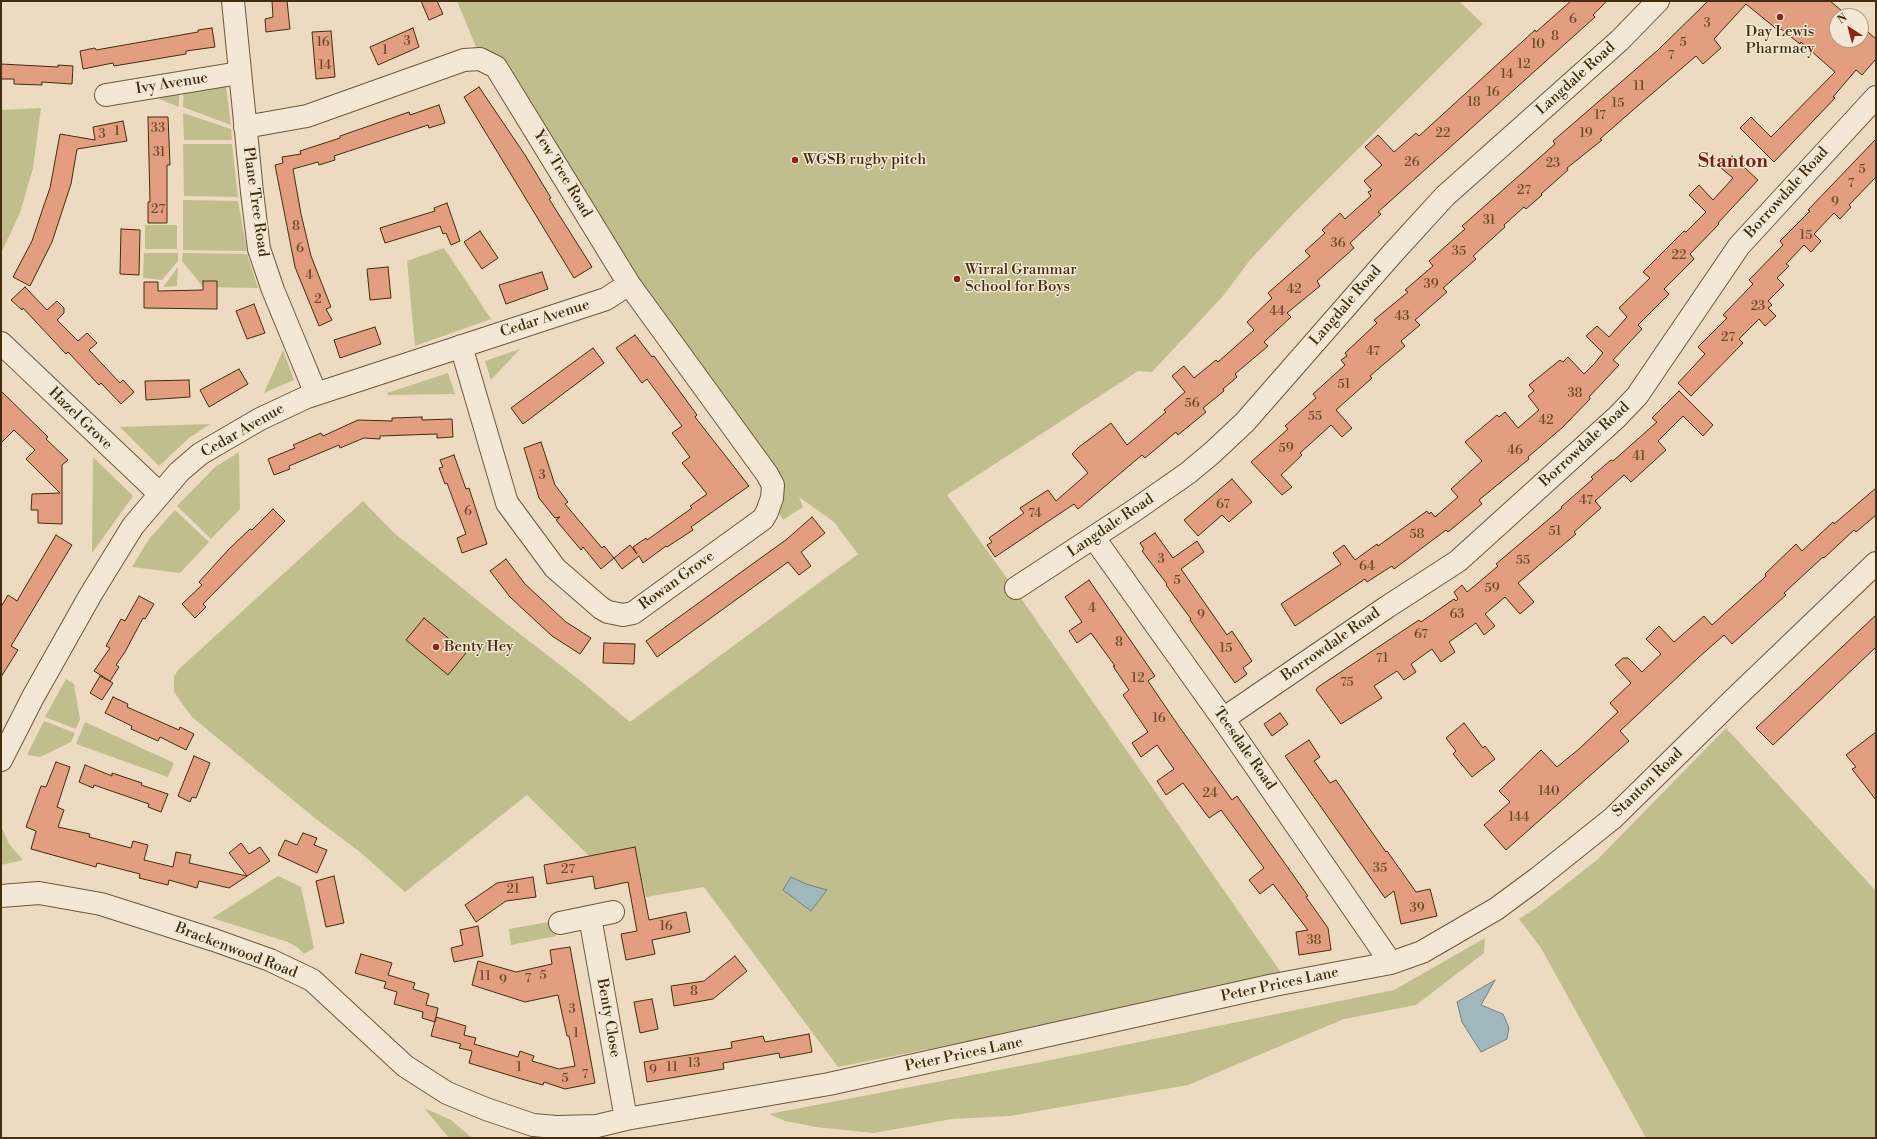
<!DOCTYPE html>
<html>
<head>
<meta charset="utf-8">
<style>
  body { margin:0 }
  #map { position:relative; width:1877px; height:1139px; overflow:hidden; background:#ecdbc0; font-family:"Libre Bodoni",serif }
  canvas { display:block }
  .frame { position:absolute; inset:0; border:2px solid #422d0c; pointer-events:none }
  .north { position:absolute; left:1829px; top:8px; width:40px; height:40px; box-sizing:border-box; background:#f3e8d6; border:1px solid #ac9d85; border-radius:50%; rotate:324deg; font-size:11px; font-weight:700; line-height:16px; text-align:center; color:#422d0c }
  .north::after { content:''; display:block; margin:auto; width:14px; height:18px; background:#8f2418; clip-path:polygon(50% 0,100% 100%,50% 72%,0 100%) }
</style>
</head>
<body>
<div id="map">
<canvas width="1877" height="1139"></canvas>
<div class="frame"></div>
<div class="north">N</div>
</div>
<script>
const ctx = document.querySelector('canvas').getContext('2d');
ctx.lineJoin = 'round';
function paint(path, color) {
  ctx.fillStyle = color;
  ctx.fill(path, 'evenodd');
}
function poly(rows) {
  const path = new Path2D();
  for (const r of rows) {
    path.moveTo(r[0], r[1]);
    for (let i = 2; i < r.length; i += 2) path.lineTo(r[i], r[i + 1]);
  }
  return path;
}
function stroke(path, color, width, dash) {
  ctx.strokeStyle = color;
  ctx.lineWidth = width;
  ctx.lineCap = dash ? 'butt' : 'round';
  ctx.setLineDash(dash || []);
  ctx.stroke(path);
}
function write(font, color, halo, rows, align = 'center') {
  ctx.font = font + ' "Libre Bodoni",serif';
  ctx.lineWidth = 3;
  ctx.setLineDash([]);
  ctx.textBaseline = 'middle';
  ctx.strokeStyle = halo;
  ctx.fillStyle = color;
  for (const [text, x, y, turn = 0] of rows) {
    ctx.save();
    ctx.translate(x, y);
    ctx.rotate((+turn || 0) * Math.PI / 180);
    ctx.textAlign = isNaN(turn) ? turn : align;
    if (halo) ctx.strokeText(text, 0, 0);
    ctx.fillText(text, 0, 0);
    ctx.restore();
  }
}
const green = poly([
  [457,1,1459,1,1483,24,1293,214,1250,260,1223,296,1152,372,1138,371,1129,377,947,495,1004,574,1282,974,1060,1023,838,1067,704,887,646,897,635,847,589,856,527,795,405,892,360,852,316,819,192,717,174,692,174,677,178,670,363,501,393,532,498,617,582,682,630,722,858,554,834,522,799,497,803,507,783,520,634,279,479,54],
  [216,81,226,87,231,125,183,107,184,87],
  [179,88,179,107,144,93],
  [41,108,33,168,20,213,1,253,1,110],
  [183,113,231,129,232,140,184,140],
  [183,144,232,144,238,197,184,196],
  [183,200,238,201,247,251,183,250],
  [145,225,177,225,177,249,145,249],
  [444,248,491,319,415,346,407,261],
  [144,253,178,253,178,261,162,280,143,278],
  [183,253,247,254,258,288,203,287,182,261],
  [178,267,177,286,163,287],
  [520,349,491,380,485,361],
  [283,350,294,380,264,393],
  [448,373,455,394,388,395,387,393],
  [210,424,189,438,159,466,120,427],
  [239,452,240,509,211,539,177,506,215,467],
  [93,457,133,496,92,553],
  [175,510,209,542,180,573,132,567,149,539],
  [66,679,74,684,80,719,76,729,45,717],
  [44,721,75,733,71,742,40,757,27,755],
  [85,722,174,763,168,777,76,744],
  [1726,728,1876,891,1876,1138,1646,1138,1541,948,1519,919,1536,908,1598,859],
  [1,826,9,844,23,860,1,865],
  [278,876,301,887,314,948,304,954,297,947,288,942,212,918],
  [553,921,556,936,511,945,509,929],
  [1485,938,1484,953,1416,1005,1344,1019,1188,1085,1010,1116,952,1119,874,1133,816,1127,785,1121,769,1114,1046,1061,1394,990],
  [424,1108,451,1120,472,1138,449,1138]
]);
const water = poly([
  [791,877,806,884,827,890,811,911,783,890,791,877],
  [1495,980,1481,1005,1503,1014,1509,1028,1507,1039,1481,1052,1462,1022,1457,1002,1495,980]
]);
const building = poly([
  [272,1,287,1,290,29,266,32,265,19,273,17,272,1],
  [421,1,437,1,443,14,429,20,421,1],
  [1571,1,1607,1,1593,15,1595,17,1378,212,1381,214,1350,243,1354,248,1317,281,1320,286,1287,313,1291,317,1264,342,1268,346,1235,374,1237,377,1223,389,1224,391,1203,408,1206,412,1178,435,1176,432,1145,458,1142,455,1078,509,1074,504,995,557,987,545,992,542,989,538,1024,513,1020,508,1048,490,1056,501,1088,473,1072,454,1079,447,1111,423,1127,445,1166,412,1164,410,1185,392,1172,376,1184,366,1194,378,1216,360,1218,362,1254,330,1247,322,1272,298,1268,293,1310,256,1305,251,1325,233,1322,230,1340,213,1345,219,1371,196,1368,192,1372,190,1364,181,1382,165,1365,147,1378,135,1394,152,1416,133,1419,136,1523,41,1535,30,1536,32,1571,1],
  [1708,1,1830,1,1848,16,1837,16,1837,40,1861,40,1861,26,1876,39,1876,59,1862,75,1856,70,1833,97,1835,98,1774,162,1740,128,1751,117,1771,137,1835,72,1801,42,1800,44,1781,29,1779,31,1746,4,1714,39,1721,48,1703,64,1696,56,1633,110,1600,139,1602,140,1567,168,1568,170,1541,194,1542,195,1526,209,1524,207,1504,225,1505,227,1473,256,1476,259,1443,288,1447,292,1415,320,1420,325,1401,341,1405,346,1370,376,1372,378,1336,410,1352,428,1342,437,1331,425,1300,453,1302,455,1281,475,1292,487,1282,495,1251,462,1288,429,1285,426,1316,398,1313,394,1345,365,1341,360,1347,356,1345,353,1377,323,1374,320,1408,292,1405,290,1433,266,1429,261,1465,229,1462,226,1555,144,1553,141,1658,50,1708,1],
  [212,28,215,47,186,51,186,54,114,66,113,63,83,69,80,51,95,48,96,50,198,32,198,30,212,28],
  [413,28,419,47,378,65,370,47,413,28],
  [331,31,335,77,316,79,312,32,331,31],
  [1,64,58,67,58,65,73,66,72,84,42,82,42,85,14,84,14,79,1,79,1,64],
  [479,87,525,155,551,198,549,199,592,267,574,278,464,97,479,87],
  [439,105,445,123,429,128,428,125,334,156,335,160,319,165,318,162,293,169,301,214,311,256,331,307,326,309,332,320,319,326,295,267,275,165,283,163,282,157,301,154,300,151,340,138,340,136,409,112,410,115,439,105],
  [148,117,168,117,170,165,167,165,167,223,148,223,148,202,150,202,148,117],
  [123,121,127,141,77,149,71,184,52,242,30,286,13,277,32,241,43,208,50,188,60,134,95,140,93,127,123,121],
  [1876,139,1876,177,1849,205,1851,207,1840,219,1834,213,1814,234,1821,241,1811,252,1804,245,1786,264,1789,266,1777,278,1784,285,1768,301,1772,305,1768,308,1776,316,1765,326,1759,319,1739,339,1743,343,1691,396,1678,383,1705,354,1698,347,1727,318,1723,315,1753,284,1749,280,1783,245,1780,241,1810,211,1808,210,1876,139],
  [1732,156,1758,180,1718,223,1719,224,1690,254,1694,259,1664,289,1669,294,1638,325,1642,329,1613,360,1619,365,1589,397,1590,399,1563,427,1528,457,1529,459,1479,500,1482,504,1448,532,1446,530,1394,569,1392,566,1367,582,1365,579,1295,626,1281,604,1341,564,1333,553,1344,545,1355,560,1377,544,1378,546,1427,511,1429,514,1431,512,1435,517,1458,497,1451,489,1482,461,1465,442,1497,415,1499,417,1505,412,1518,428,1539,410,1528,396,1534,391,1529,385,1560,360,1563,362,1568,357,1584,374,1594,364,1603,353,1586,336,1597,326,1609,337,1627,317,1619,308,1650,278,1643,272,1684,231,1686,232,1706,212,1689,195,1699,185,1713,200,1733,178,1721,168,1732,156],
  [447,203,460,241,451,245,446,233,443,234,440,226,385,243,380,228,435,211,434,208,447,203],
  [121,229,140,230,139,275,120,274,121,229],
  [480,231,498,258,482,269,464,242,480,231],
  [388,267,391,298,370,300,367,269,388,267],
  [542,272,548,289,506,304,499,285,542,272],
  [203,281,217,281,217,309,144,308,144,282,158,282,158,291,203,290,203,281],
  [25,287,47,310,57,301,64,308,64,313,57,320,78,341,87,333,97,343,89,350,120,383,123,380,134,392,121,404,101,383,99,385,68,352,66,354,23,308,22,310,11,300,25,287],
  [254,304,265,333,247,339,236,311,254,304],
  [375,327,381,344,340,358,334,340,375,327],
  [635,335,652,357,654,356,697,415,695,417,749,486,691,527,693,530,667,547,666,546,643,563,639,556,622,569,614,558,630,545,637,554,633,547,646,538,647,540,692,508,690,506,707,494,682,463,690,457,672,433,682,426,647,379,642,383,616,348,635,335],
  [593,348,604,363,523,424,511,408,593,348],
  [239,369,248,384,209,407,200,390,239,369],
  [189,380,190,397,146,400,145,381,189,380],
  [1,391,48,437,46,439,68,460,62,465,62,524,38,523,38,510,31,510,32,494,60,493,26,459,35,450,14,430,1,443,1,391],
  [1679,391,1713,425,1703,436,1683,416,1658,441,1666,450,1631,482,1624,475,1595,501,1601,508,1574,532,1576,534,1518,583,1534,602,1520,614,1505,597,1485,614,1495,626,1484,635,1476,623,1449,642,1455,652,1441,662,1432,649,1411,664,1416,672,1404,680,1397,671,1374,686,1382,698,1341,724,1316,690,1318,687,1419,620,1421,622,1454,599,1456,601,1458,599,1454,592,1462,585,1467,592,1478,583,1498,566,1496,564,1562,508,1561,507,1593,479,1591,477,1611,460,1613,461,1657,422,1652,418,1679,391],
  [422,417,422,420,452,419,453,437,437,438,437,434,380,436,380,439,364,438,340,448,339,445,289,466,290,469,274,475,268,459,295,448,293,445,321,433,323,436,358,420,392,421,392,418,422,417],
  [541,442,555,485,568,502,565,504,602,548,604,546,614,558,601,569,583,547,581,550,556,520,560,517,555,518,539,498,524,448,541,442],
  [454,455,466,489,469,488,487,544,462,553,457,538,466,534,447,483,445,484,439,468,443,467,440,460,454,455],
  [1232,479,1252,502,1229,522,1222,515,1198,536,1184,520,1232,479],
  [1876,488,1876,515,1856,532,1854,530,1824,558,1823,557,1784,593,1786,595,1732,644,1724,635,1698,658,1620,731,1629,741,1506,850,1484,825,1510,802,1499,791,1541,750,1557,767,1579,749,1618,712,1610,703,1631,683,1615,665,1623,658,1628,658,1642,672,1661,654,1646,639,1659,626,1674,642,1704,616,1712,625,1763,579,1766,576,1765,574,1796,544,1802,551,1833,522,1834,524,1876,488],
  [273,509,285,521,203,604,206,607,195,618,182,604,202,585,199,582,229,549,250,529,252,530,273,509],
  [812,517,825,533,801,552,811,566,799,575,788,562,657,657,646,641,787,539,812,517],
  [1155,533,1173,558,1197,541,1204,552,1181,569,1227,635,1232,631,1252,661,1243,668,1247,674,1235,683,1190,620,1191,619,1166,585,1167,584,1142,551,1144,549,1140,543,1155,533],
  [56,535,72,545,11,646,18,650,1,677,1,607,8,595,17,601,56,535],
  [506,559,525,584,566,622,591,638,580,654,552,636,510,597,490,571,506,559],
  [1089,580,1155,676,1148,681,1180,728,1232,800,1237,796,1308,896,1306,897,1328,928,1331,950,1299,955,1296,932,1308,930,1273,884,1260,894,1249,880,1264,868,1221,810,1209,818,1183,783,1166,795,1157,781,1174,769,1157,745,1141,757,1132,743,1148,732,1123,695,1129,690,1113,666,1115,666,1091,633,1077,643,1069,631,1082,622,1065,597,1089,580],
  [139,596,154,604,145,619,143,618,125,652,116,665,119,667,110,681,94,671,110,648,106,646,121,619,125,621,139,596],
  [1876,615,1876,647,1773,745,1756,728,1876,615],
  [424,618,466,653,448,675,406,640,424,618],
  [604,643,635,644,634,664,603,663,604,643],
  [100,676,113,683,102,700,90,693,100,676],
  [113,697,128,704,127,707,179,730,180,727,194,734,186,750,160,737,158,741,131,729,132,726,105,713,113,697],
  [1280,713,1288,724,1272,736,1264,724,1280,713],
  [1464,723,1483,748,1485,746,1495,759,1472,777,1453,754,1456,751,1446,738,1464,723],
  [1876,732,1876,800,1852,769,1856,767,1846,755,1876,732],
  [1309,740,1320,757,1314,761,1330,783,1336,780,1364,821,1386,852,1387,851,1416,892,1430,889,1437,916,1401,924,1394,891,1385,898,1285,756,1309,740],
  [194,756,210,763,196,798,192,797,190,802,178,796,194,756],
  [56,762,70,767,57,807,64,810,58,827,90,834,89,837,131,848,133,841,148,845,144,860,173,867,176,852,191,855,189,863,247,876,229,853,241,843,249,854,260,847,270,861,229,888,199,881,197,888,169,880,168,885,139,878,140,874,97,863,96,867,31,849,36,831,26,827,41,786,46,787,56,762],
  [85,765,112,776,112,773,142,783,141,785,168,794,161,812,148,807,149,804,94,785,93,788,79,782,85,765],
  [303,833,317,838,314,845,327,850,317,873,278,855,285,840,297,845,303,833],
  [635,847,649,920,686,912,690,932,652,940,655,954,626,960,621,934,637,931,628,882,595,889,593,876,547,884,544,865,635,847],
  [334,876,344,923,326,927,316,881,334,876],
  [533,877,536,897,506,901,476,922,465,905,497,883,533,877],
  [478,926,483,956,454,962,451,948,463,945,460,930,478,926],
  [570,947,595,1083,565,1089,544,1082,543,1085,525,1080,469,1063,472,1051,459,1048,461,1044,431,1036,436,1017,466,1026,464,1035,476,1038,474,1044,518,1057,520,1051,534,1056,532,1061,559,1069,575,1066,569,1036,567,1036,558,995,525,1002,472,985,478,961,516,972,552,964,550,950,570,947],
  [361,954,392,963,388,975,415,983,413,989,429,994,426,1005,438,1008,435,1022,422,1018,423,1012,394,1004,397,992,384,988,386,982,355,973,361,954],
  [735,956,747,971,713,999,674,1006,671,986,704,981,735,956],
  [652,999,658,1029,640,1033,634,1002,652,999],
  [809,1034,812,1052,780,1058,779,1053,723,1063,724,1069,647,1082,644,1062,732,1048,731,1042,763,1036,765,1042,809,1034]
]);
const minor = poly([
  [233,1,252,192,259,249,273,290,316,394],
  [106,95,239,73],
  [245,127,307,116,464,60,480,59,496,67,629,284,767,474,773,485,772,498,767,512,763,519,633,613,623,615,608,612,601,608,555,568,507,503,461,346],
  [1,343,160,494],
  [1094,538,1223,719,1391,963],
  [1016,588,1135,510,1188,473,1212,453,1245,422,1392,254,1445,196,1620,40,1658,1],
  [1223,719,1387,607,1458,561,1617,417,1637,396,1739,246,1876,97],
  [1,760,33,697,91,594,133,526,179,472,200,454,260,419,307,397,606,299,629,284],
  [1,896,39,893,101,904,214,940,270,960,312,980,405,1066,447,1093,486,1109,533,1125,556,1127,597,1126,626,1119,829,1084,1274,985,1391,963,1422,952,1496,909,1538,878,1613,818,1733,700,1876,563],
  [590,917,626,1119],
  [560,923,613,912]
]);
const markers = [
  [1780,17,4,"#8f2418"],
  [795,160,4,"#8f2418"],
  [957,279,4,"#8f2418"],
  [436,647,4,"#8f2418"]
];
const numberNames = [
  ["6",1573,20],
  ["3",1707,24],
  ["8",1555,37],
  ["3",407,42],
  ["16",323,43],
  ["5",1683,43],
  ["10",1538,45],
  ["1",385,51],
  ["7",1671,56],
  ["12",1524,65],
  ["14",325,66],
  ["14",1507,75],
  ["11",1639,87],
  ["16",1493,93],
  ["18",1474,103],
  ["15",1618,104],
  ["17",1600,116],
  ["33",158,129],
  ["1",117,132],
  ["22",1443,134],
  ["19",1586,134],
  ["3",102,135],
  ["31",159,153],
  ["26",1412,163],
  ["23",1553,164],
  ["5",1862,170],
  ["7",1851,184],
  ["27",1524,191],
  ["9",1835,203],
  ["27",158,210],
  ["31",1489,221],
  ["8",296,227],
  ["15",1806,236],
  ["36",1338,244],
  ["6",300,249],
  ["35",1459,252],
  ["22",1679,256],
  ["4",309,276],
  ["39",1431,285],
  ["42",1294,290],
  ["2",318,300],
  ["23",1758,307],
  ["44",1277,312],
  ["43",1402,317],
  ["27",1728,338],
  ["47",1373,352],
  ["51",1344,385],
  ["38",1575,394],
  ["56",1192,404],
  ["55",1315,417],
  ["42",1546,421],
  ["59",1286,449],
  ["46",1515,451],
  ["41",1639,457],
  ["3",542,476],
  ["47",1586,501],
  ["67",1223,505],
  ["6",468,512],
  ["74",1035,514],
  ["51",1555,532],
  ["58",1417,535],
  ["3",1161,560],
  ["55",1523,561],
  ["64",1367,567],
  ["5",1177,581],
  ["59",1492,589],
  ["4",1092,609],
  ["63",1457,615],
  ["9",1201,616],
  ["67",1421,635],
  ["8",1119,643],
  ["15",1226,649],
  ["71",1382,659],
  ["12",1138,679],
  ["75",1347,683],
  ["16",1159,719],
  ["140",1549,792],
  ["24",1210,794],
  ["144",1519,818],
  ["35",1380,869],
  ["27",568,870],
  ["21",513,890],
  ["39",1417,909],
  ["16",666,927],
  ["38",1314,941],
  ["5",543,976],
  ["11",485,977],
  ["7",528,979],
  ["9",503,981],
  ["8",694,992],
  ["3",572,1010],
  ["1",576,1034],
  ["13",694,1064],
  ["1",519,1068],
  ["11",672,1068],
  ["9",653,1071],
  ["7",585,1075],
  ["5",565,1079]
];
const poiNames = [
  ["Day Lewis",1780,32,"center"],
  ["Pharmacy",1780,49,"center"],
  ["WGSB rugby pitch",803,160],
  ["Wirral Grammar",965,270],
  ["School for Boys",965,287],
  ["Benty Hey",444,647]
];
const streetNames = [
  ["Langdale Road",1576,79,-42],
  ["Ivy Avenue",172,84,-9],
  ["Yew Tree Road",562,174,59],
  ["Borrowdale Road",1787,193,-48],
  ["Plane Tree Road",255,202,82],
  ["Langdale Road",1346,306,-49],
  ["Cedar Avenue",545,319,-18],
  ["Hazel Grove",80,419,44],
  ["Cedar Avenue",243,431,-30],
  ["Borrowdale Road",1585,445,-43],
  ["Langdale Road",1111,526,-34],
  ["Rowan Grove",677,581,-36],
  ["Borrowdale Road",1331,645,-35],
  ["Teesdale Road",1244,749,55],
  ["Stanton Road",1648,783,-44],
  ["Brackenwood Road",236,951,21],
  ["Peter Prices Lane",1280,985,-12],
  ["Benty Close",608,1018,80],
  ["Peter Prices Lane",964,1055,-12]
];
const districtNames = [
  ["Stanton",1733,162]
];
paint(green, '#c0be8d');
paint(water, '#9eb8be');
stroke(water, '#798077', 1);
paint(building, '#e29e7f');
stroke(building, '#422d0c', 1);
stroke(minor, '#6c5839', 24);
stroke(minor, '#f3e8d6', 22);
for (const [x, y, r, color] of markers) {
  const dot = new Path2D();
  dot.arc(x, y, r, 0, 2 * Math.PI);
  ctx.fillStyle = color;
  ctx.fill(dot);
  stroke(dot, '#f3e8d6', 1.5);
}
write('13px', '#6a4929', null, numberNames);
write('15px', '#422d0c', '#f3e8d6', poiNames, 'left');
write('15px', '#422d0c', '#f3e8d6', streetNames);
write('bold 19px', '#7a1f14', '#f3e8d6', districtNames);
</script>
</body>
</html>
